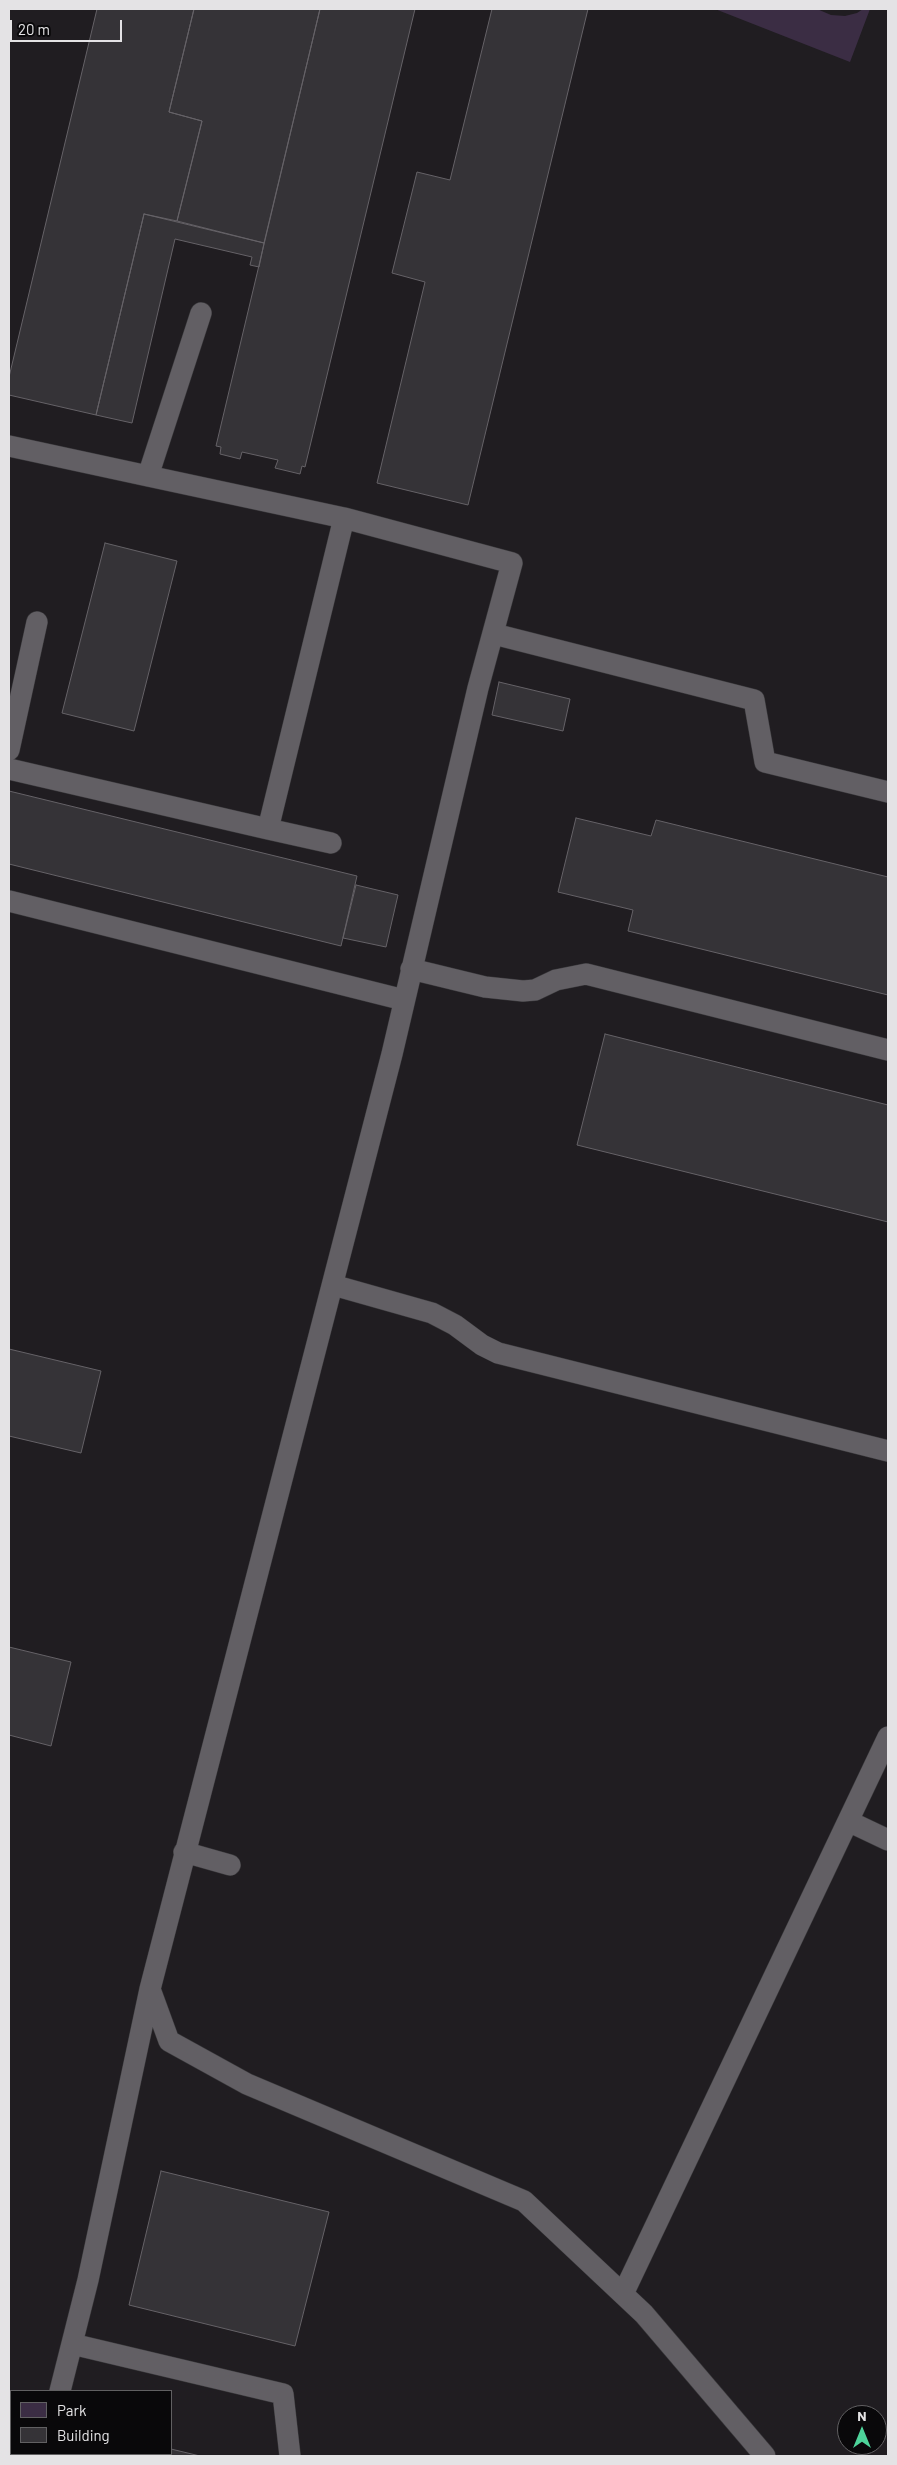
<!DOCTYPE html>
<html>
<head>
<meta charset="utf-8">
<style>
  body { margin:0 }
  #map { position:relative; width:897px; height:2465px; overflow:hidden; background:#201d21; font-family:Barlow,sans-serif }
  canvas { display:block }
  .frame { position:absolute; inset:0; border:10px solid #e4e3e5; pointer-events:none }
  .legend { position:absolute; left:10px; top:2390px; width:162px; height:65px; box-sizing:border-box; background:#09080a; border:1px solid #616062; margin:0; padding:6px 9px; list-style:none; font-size:15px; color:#e4e3e5 }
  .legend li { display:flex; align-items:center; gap:10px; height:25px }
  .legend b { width:25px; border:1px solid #616062 }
  .north { position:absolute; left:837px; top:2405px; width:50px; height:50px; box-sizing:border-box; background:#09080a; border:1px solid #616062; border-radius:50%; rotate:0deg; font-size:14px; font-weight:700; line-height:20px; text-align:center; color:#e4e3e5 }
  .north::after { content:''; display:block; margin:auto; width:18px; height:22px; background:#4dd39a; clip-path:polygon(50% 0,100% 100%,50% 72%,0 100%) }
  .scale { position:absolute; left:10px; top:20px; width:112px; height:22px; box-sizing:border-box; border:2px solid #e4e3e5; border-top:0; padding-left:6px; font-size:15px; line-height:18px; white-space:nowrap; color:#e4e3e5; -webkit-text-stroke:4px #09080a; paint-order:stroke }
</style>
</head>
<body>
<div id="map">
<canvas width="897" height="2465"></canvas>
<div class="frame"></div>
<ul class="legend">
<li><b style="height:14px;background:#3b2d44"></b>Park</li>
<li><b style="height:14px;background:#353337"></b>Building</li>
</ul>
<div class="north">N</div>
<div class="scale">20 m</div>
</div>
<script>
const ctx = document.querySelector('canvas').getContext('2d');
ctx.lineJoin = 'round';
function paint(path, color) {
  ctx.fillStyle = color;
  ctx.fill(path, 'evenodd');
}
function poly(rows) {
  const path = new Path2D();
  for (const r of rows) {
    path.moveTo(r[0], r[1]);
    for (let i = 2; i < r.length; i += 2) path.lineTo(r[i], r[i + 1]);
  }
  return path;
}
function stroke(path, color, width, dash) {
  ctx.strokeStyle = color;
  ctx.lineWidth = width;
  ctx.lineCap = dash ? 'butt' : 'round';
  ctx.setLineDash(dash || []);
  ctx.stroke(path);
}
const green = poly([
  [715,9,817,9,831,15,845,16,857,13,863,9,870,9,850,62]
]);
const building = poly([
  [97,9,194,9,169,112,202,121,177,221,144,214,96,415,9,395,9,377,97,9],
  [194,9,320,9,264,243,177,221,202,121,169,112,194,9],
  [320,9,415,9,305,467,302,466,300,474,275,468,278,460,242,452,240,459,220,454,221,447,216,446,320,9],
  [492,9,588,9,468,505,377,483,425,282,392,273,417,172,450,180,492,9],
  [144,214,264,243,259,267,250,265,252,257,175,239,132,423,96,415,144,214],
  [105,543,177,561,134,731,62,713,105,543],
  [499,682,570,699,563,731,492,715,499,682],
  [9,791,357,876,341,946,9,864,9,791],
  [576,818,651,836,656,820,888,877,888,995,628,931,633,910,558,892,576,818],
  [356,885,398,895,386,947,343,938,356,885],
  [605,1034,888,1105,888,1222,577,1145,605,1034],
  [9,1349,101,1371,81,1453,9,1436,9,1349],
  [9,1647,71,1662,51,1746,9,1735,9,1647],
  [161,2171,329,2212,295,2346,129,2305,161,2171],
  [171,2449,200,2456,127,2456,128,2454,171,2454,171,2449]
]);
const service = poly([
  [201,313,148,476,344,518,512,563,478,688,392,1054,150,1989,169,2041,247,2084,524,2201,644,2314,765,2456],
  [9,446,148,476],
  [494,634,754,700,765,762,888,792],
  [9,750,37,622],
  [9,769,268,829,344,518],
  [268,829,331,843],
  [9,901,404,1000],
  [411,969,485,987,523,991,535,990,556,980,586,974,888,1050],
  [333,1285,432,1313,455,1325,482,1345,498,1353,888,1451],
  [848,1821,888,1840],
  [184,1852,230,1865],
  [623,2294,888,1737],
  [72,2344,283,2394,290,2456],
  [60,2391,88,2280,150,1989],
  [44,2456,45,2454]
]);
paint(green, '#3b2d44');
paint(building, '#353337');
stroke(building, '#656267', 1);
stroke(service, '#39383b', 22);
stroke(service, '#625f64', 21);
</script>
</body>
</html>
